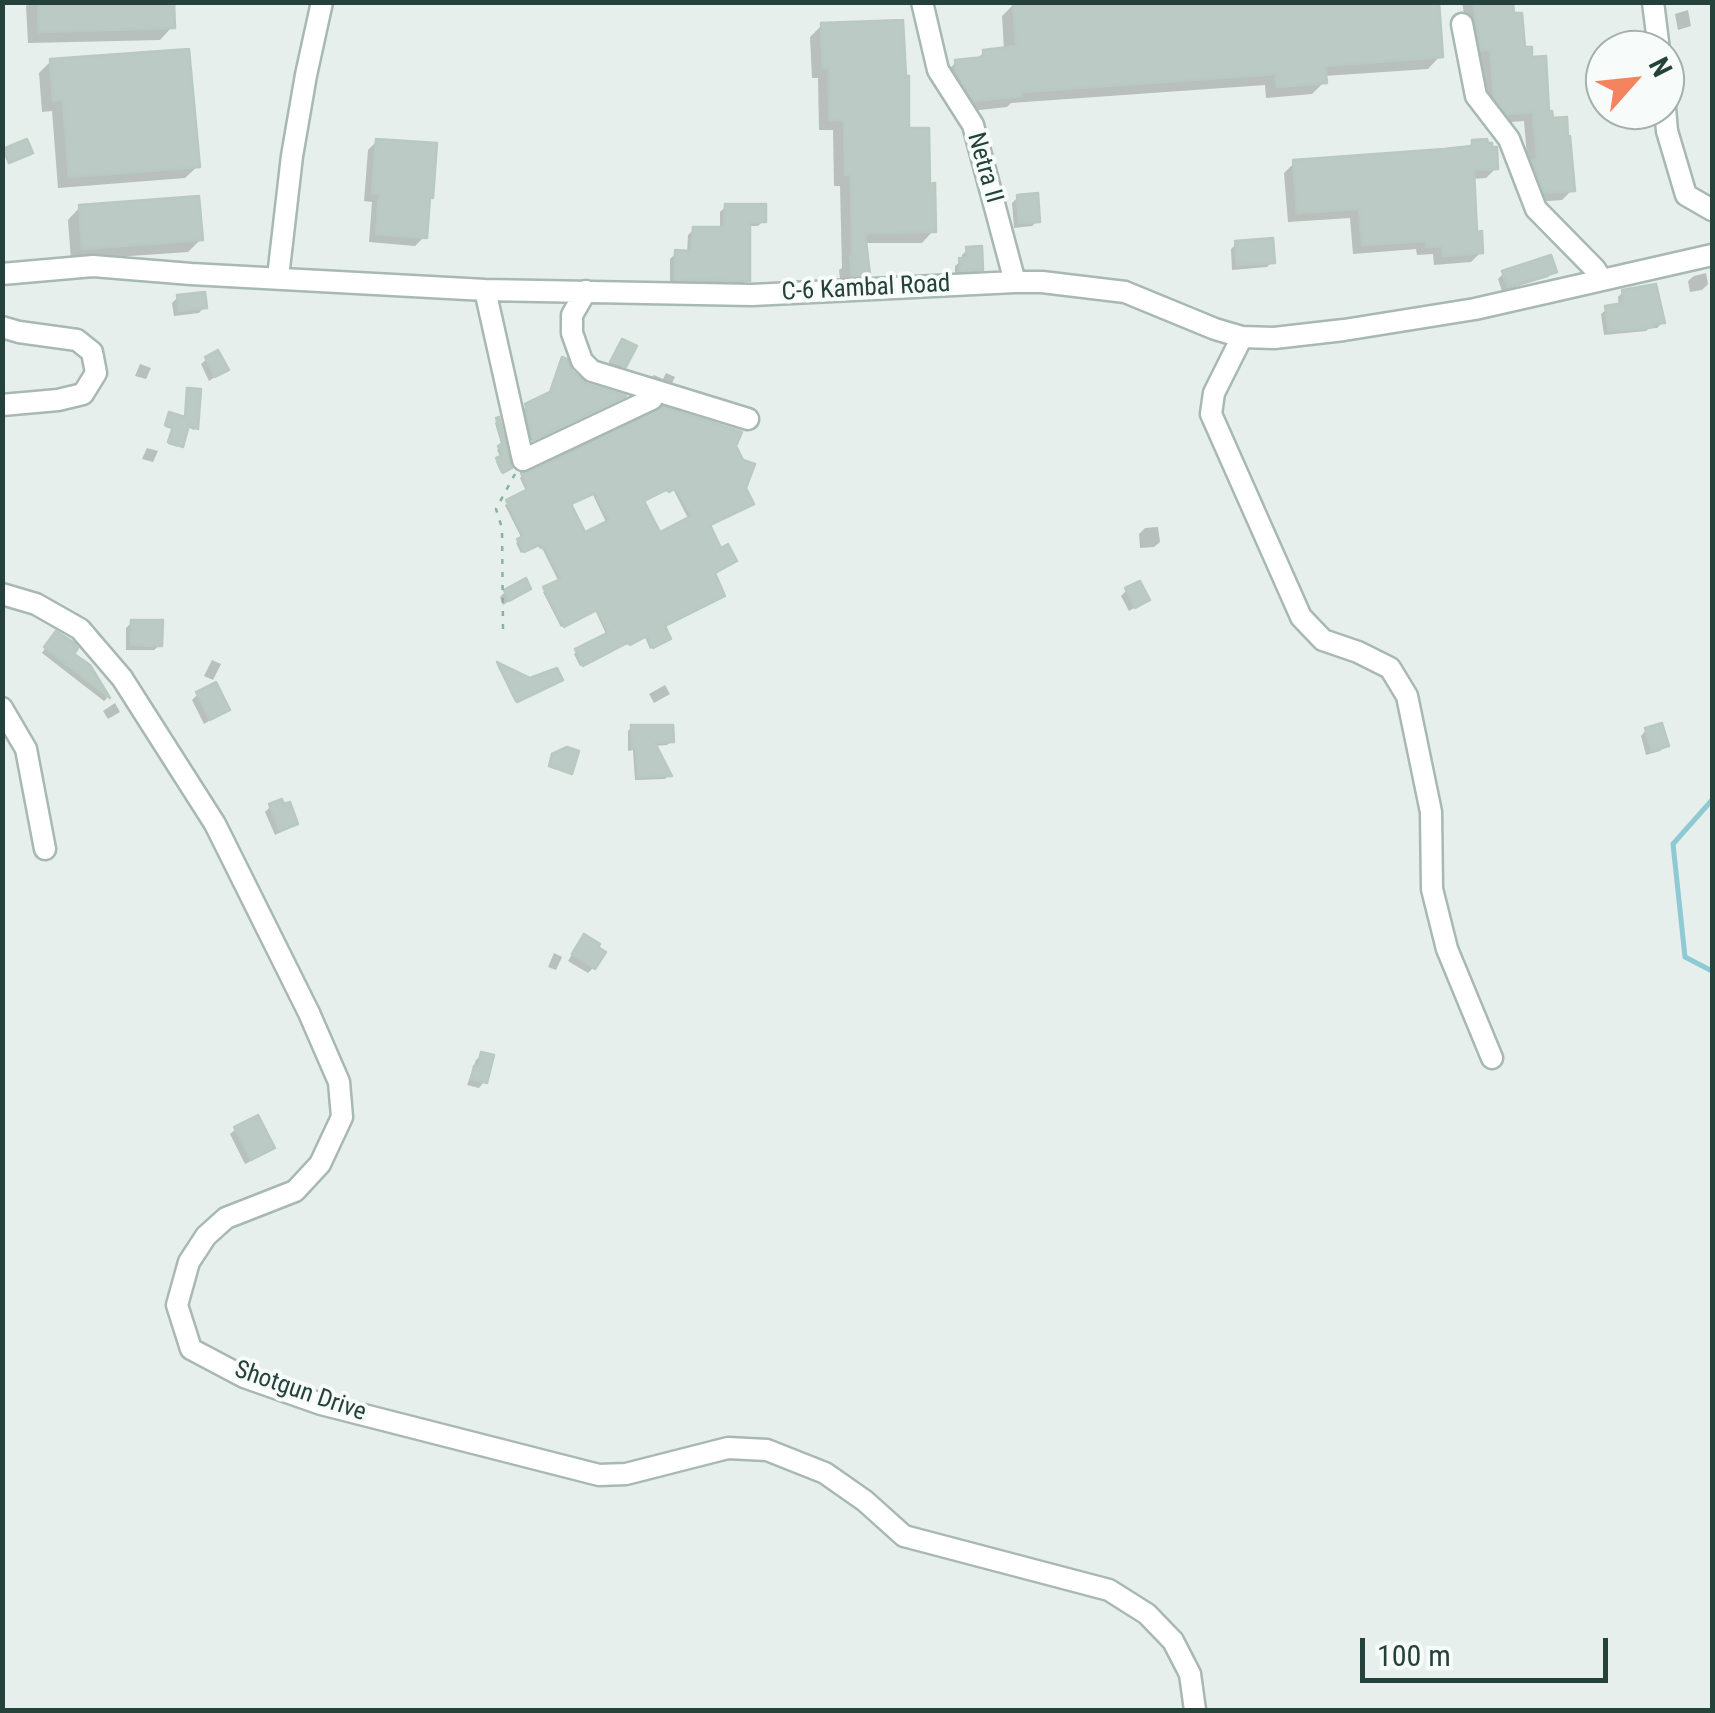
<!DOCTYPE html>
<html>
<head>
<meta charset="utf-8">
<style>
  body { margin:0 }
  #map { position:relative; width:1715px; height:1713px; overflow:hidden; background:#e6efeb; font-family:"Roboto Condensed",sans-serif }
  canvas { display:block }
  .frame { position:absolute; inset:0; border:5px solid #24423a; pointer-events:none }
  .north { position:absolute; left:1585px; top:30px; width:100px; height:100px; box-sizing:border-box; background:#f7fbf9; border:2px solid #a3b1ad; border-radius:50%; rotate:63deg; font-size:28px; font-weight:700; line-height:40px; text-align:center; color:#24423a }
  .north::after { content:''; display:block; margin:auto; width:35px; height:45px; background:#f4845f; clip-path:polygon(50% 0,100% 100%,50% 72%,0 100%) }
  .scale { position:absolute; left:1360px; top:1638px; width:248px; height:45px; box-sizing:border-box; border:5px solid #24423a; border-top:0; padding-left:12px; font-size:30px; line-height:35px; white-space:nowrap; color:#24423a; -webkit-text-stroke:8px #f7fbf9; paint-order:stroke }
</style>
</head>
<body>
<div id="map">
<canvas width="1715" height="1713"></canvas>
<div class="frame"></div>
<div class="north">N</div>
<div class="scale">100 m</div>
</div>
<script>
const ctx = document.querySelector('canvas').getContext('2d');
ctx.lineJoin = 'round';
function paint(path, color) {
  ctx.fillStyle = color;
  ctx.fill(path, 'evenodd');
}
function poly(rows) {
  const path = new Path2D();
  for (const r of rows) {
    path.moveTo(r[0], r[1]);
    for (let i = 2; i < r.length; i += 2) path.lineTo(r[i], r[i + 1]);
  }
  return path;
}
function stroke(path, color, width, dash) {
  ctx.strokeStyle = color;
  ctx.lineWidth = width;
  ctx.lineCap = dash ? 'butt' : 'round';
  ctx.setLineDash(dash || []);
  ctx.stroke(path);
}
function write(font, color, halo, rows, align = 'center') {
  ctx.font = font + ' "Roboto Condensed",sans-serif';
  ctx.lineWidth = 8;
  ctx.setLineDash([]);
  ctx.textBaseline = 'middle';
  ctx.strokeStyle = halo;
  ctx.fillStyle = color;
  for (const [text, x, y, turn = 0] of rows) {
    ctx.save();
    ctx.translate(x, y);
    ctx.rotate((+turn || 0) * Math.PI / 180);
    ctx.textAlign = isNaN(turn) ? turn : align;
    if (halo) ctx.strokeText(text, 0, 0);
    ctx.fillText(text, 0, 0);
    ctx.restore();
  }
}
const shadow = poly([
  [30,2,172,2,172,27,160,40,28,43,26,6],
  [582,2,620,2,618,4],
  [1462,2,1510,2,1522,50,1572,190,1562,200,1535,202,1528,168,1524,121,1497,123,1485,107,1481,58,1472,59],
  [1014,4,1440,56,1428,69,1324,76,1324,82,1312,94,1266,98,1265,85,1011,103,1007,107,961,112,944,75,956,62,976,60,984,52,1004,50,1002,16],
  [1688,10,1691,26,1678,30,1675,14],
  [822,25,907,130,933,231,922,243,864,243,867,274,856,286,841,287,839,270,842,268,840,186,834,186,833,130,819,130,818,78,812,78,810,37],
  [51,61,198,166,185,178,58,188,52,111,42,112,39,73],
  [377,141,431,197,427,200,424,237,415,246,369,242,372,202,364,201,368,150],
  [1473,142,1496,168,1486,178,1472,179,1475,234,1481,252,1471,262,1434,265,1433,254,1417,255,1416,249,1353,254,1350,218,1288,222,1284,173,1294,163,1466,149],
  [1018,197,1038,221,1032,226,1014,228,1012,203],
  [726,206,763,221,758,226,747,226,747,280,741,286,670,284,670,259,676,253,687,253,688,235,694,229,720,229,720,212],
  [80,207,200,240,188,252,71,260,68,220],
  [1237,243,1272,262,1267,267,1232,270,1231,249],
  [968,249,981,269,975,274,955,275,955,266,962,260,962,255],
  [1554,271,1548,277,1502,291,1498,279,1504,273],
  [1706,273,1708,284,1702,290,1690,292,1688,281,1694,276],
  [1623,292,1662,323,1657,328,1649,328,1646,331,1604,335,1601,314,1607,309,1619,306,1618,297],
  [178,297,204,307,199,313,174,316,172,303],
  [622,342,624,366,618,371,607,368,617,347],
  [207,359,225,370,209,381,201,364],
  [562,360,570,372,586,386,620,398,530,441,523,409,548,396],
  [140,364,151,368,146,379,135,376],
  [666,373,675,377,672,383,652,377,654,375,663,379],
  [188,390,199,391,196,428,194,430,186,426,178,447,168,444,172,429,165,427,168,417,184,420],
  [663,410,707,525,712,573,662,627,666,641,650,649,645,637,627,645,626,643,580,666,574,654,607,636,595,610,561,627,543,592,559,582,542,548,540,549,538,545,521,553,516,543,522,539,505,505,527,493,520,478,522,476,530,475],
  [673,489,689,520,659,535,642,502,665,490,667,492],
  [592,493,607,524,584,536,568,505],
  [498,420,510,467,501,473,496,462,501,458,497,450,502,447,495,423],
  [147,448,158,451,153,462,142,459],
  [1158,527,1160,542,1154,547,1140,548,1139,534,1145,528],
  [528,589,503,605,500,597,505,592],
  [1127,590,1147,600,1129,611,1121,596],
  [132,622,160,645,154,650,126,650,126,628],
  [52,638,88,667,107,698,104,701,42,653],
  [212,660,221,664,213,680,204,676],
  [497,665,530,681,558,681,515,702],
  [665,685,670,694,654,703,649,694],
  [198,694,227,710,204,724,192,700],
  [115,703,120,712,108,719,103,711],
  [632,727,671,741,667,745,654,746,669,775,665,779,635,780,633,750,628,751,628,731],
  [1646,730,1666,745,1660,751,1646,755,1641,736],
  [270,807,296,823,290,828,275,835,265,812],
  [579,942,593,968,588,973,568,961],
  [554,953,562,957,556,970,548,967],
  [482,1055,484,1082,479,1088,467,1085,476,1060],
  [236,1129,272,1148,267,1153,245,1164,230,1134]
]);
const stream = poly([
  [1712,800,1673,844,1685,957,1712,971]
]);
const building = poly([
  [38,2,174,2,175,28,39,32,38,2],
  [1013,2,1439,2,1443,57,1325,66,1327,83,1277,87,1276,74,1022,92,1022,96,974,101,956,73,955,60,984,57,983,50,1016,46,1013,2],
  [1473,2,1513,2,1514,13,1522,13,1525,47,1532,47,1532,57,1546,56,1549,111,1552,111,1553,118,1567,117,1568,137,1570,136,1575,191,1544,193,1532,160,1537,160,1533,112,1507,114,1494,97,1490,50,1481,50,1473,2],
  [903,20,906,76,909,76,909,128,929,128,930,184,935,183,936,232,865,233,870,275,852,276,850,256,852,256,851,175,845,175,844,120,830,120,829,67,823,68,821,23,903,20],
  [189,49,200,167,69,177,63,100,53,101,50,59,189,49],
  [27,139,33,153,9,163,3,149,27,139],
  [376,139,437,143,433,198,430,197,427,238,376,234,379,194,372,193,376,139],
  [1487,139,1488,143,1492,143,1492,147,1497,147,1498,169,1474,170,1477,232,1482,231,1483,253,1443,256,1442,246,1426,247,1426,241,1362,245,1359,209,1297,213,1293,160,1444,149,1472,146,1472,140,1487,139],
  [1038,193,1040,222,1019,223,1017,195,1038,193],
  [199,196,203,240,82,249,79,205,199,196],
  [725,204,766,204,766,222,750,222,750,281,675,280,675,250,691,251,693,227,724,227,725,204],
  [1273,238,1275,263,1237,265,1235,241,1273,238],
  [982,246,983,270,960,271,959,258,967,258,966,247,982,246],
  [1551,255,1557,272,1508,287,1502,271,1551,255],
  [1656,284,1665,323,1653,324,1654,327,1642,329,1609,331,1605,306,1623,303,1622,290,1656,284],
  [205,292,207,308,179,311,177,295,205,292],
  [622,339,637,346,626,367,610,362,622,339],
  [218,350,229,370,215,377,205,357,218,350],
  [562,357,567,359,572,371,587,384,626,396,533,440,525,404,550,392,562,357],
  [187,388,201,389,198,429,189,425,183,447,168,442,173,427,165,425,169,412,185,417,187,388],
  [663,407,742,432,736,446,743,460,755,464,746,488,754,504,710,525,721,548,728,544,737,561,715,573,725,596,665,626,671,639,653,648,647,636,630,645,629,642,583,666,575,649,609,632,597,610,564,627,543,587,561,579,545,548,543,549,541,544,524,552,517,539,523,536,506,500,528,489,521,473,529,472,663,407],
  [676,488,691,516,660,532,644,501,668,489,669,492,676,488],
  [595,493,609,520,585,532,571,504,595,493],
  [499,417,512,468,503,473,496,458,502,455,498,446,503,443,496,418,499,417],
  [526,578,531,589,509,601,504,590,526,578],
  [1140,581,1150,600,1135,608,1125,588,1140,581],
  [131,620,163,620,162,646,131,645,131,620],
  [56,631,73,642,78,648,74,654,90,665,110,698,44,647,56,631],
  [497,662,530,678,557,668,563,680,517,702,497,662],
  [216,682,230,710,210,720,196,692,216,682],
  [1662,723,1669,746,1652,751,1645,728,1662,723],
  [631,725,673,725,674,742,655,743,672,776,638,777,636,748,632,748,631,725],
  [567,747,579,751,572,774,549,766,552,754,567,747],
  [282,799,284,804,290,802,298,824,280,831,269,804,282,799],
  [584,934,600,944,598,947,606,952,595,969,572,954,584,934],
  [481,1052,494,1055,487,1083,471,1079,474,1066,478,1067,481,1052],
  [258,1115,275,1148,251,1160,234,1127,258,1115]
]);
const path = poly([
  [503,629,502,528,496,509,515,474]
]);
const minor = poly([
  [922,2,938,70,973,125,1015,282],
  [1653,2,1659,50],
  [1462,24,1476,96,1509,139,1536,209,1595,269,1602,280],
  [1665,108,1667,131,1686,195,1712,210],
  [2,274,93,266,191,274,485,290,752,295,1015,282,1042,282,1125,292,1215,329,1242,337,1274,338,1344,330,1475,309,1712,255],
  [278,277,292,156,306,75,322,2],
  [485,290,523,460,652,399],
  [586,291,572,315,572,333,582,361,592,371,748,419],
  [2,327,19,332,77,340,92,352,96,373,83,394,58,400,2,405],
  [1242,337,1214,393,1211,414,1301,617,1323,640,1358,652,1390,668,1407,696,1431,812,1432,889,1447,949,1492,1058],
  [2,594,36,604,80,629,122,678,215,824,309,1013,339,1082,342,1117,320,1164,295,1191,226,1218,206,1236,189,1262,177,1305,191,1349,244,1377,321,1404,599,1475,626,1474,728,1448,767,1450,825,1473,865,1501,904,1536,1109,1590,1147,1614,1173,1641,1190,1674,1195,1710],
  [2,708,26,749,45,849]
]);
const streetNames = [
  ["Netra II",984,168,74],
  ["C-6 Kambal Road",866,289,-3],
  ["Shotgun Drive",300,1392,19]
];
paint(shadow, '#0003');
stroke(stream, '#8ec9d4', 5);
paint(building, '#bbcac4');
stroke(building, '#b8c9c2', 2.5);
stroke(minor, '#a8b8b2', 25);
stroke(path, '#86b3a5', 2.5, [5, 8]);
stroke(minor, '#fff', 20);
write('25px', '#24423a', '#f7fbf9', streetNames);
</script>
</body>
</html>
